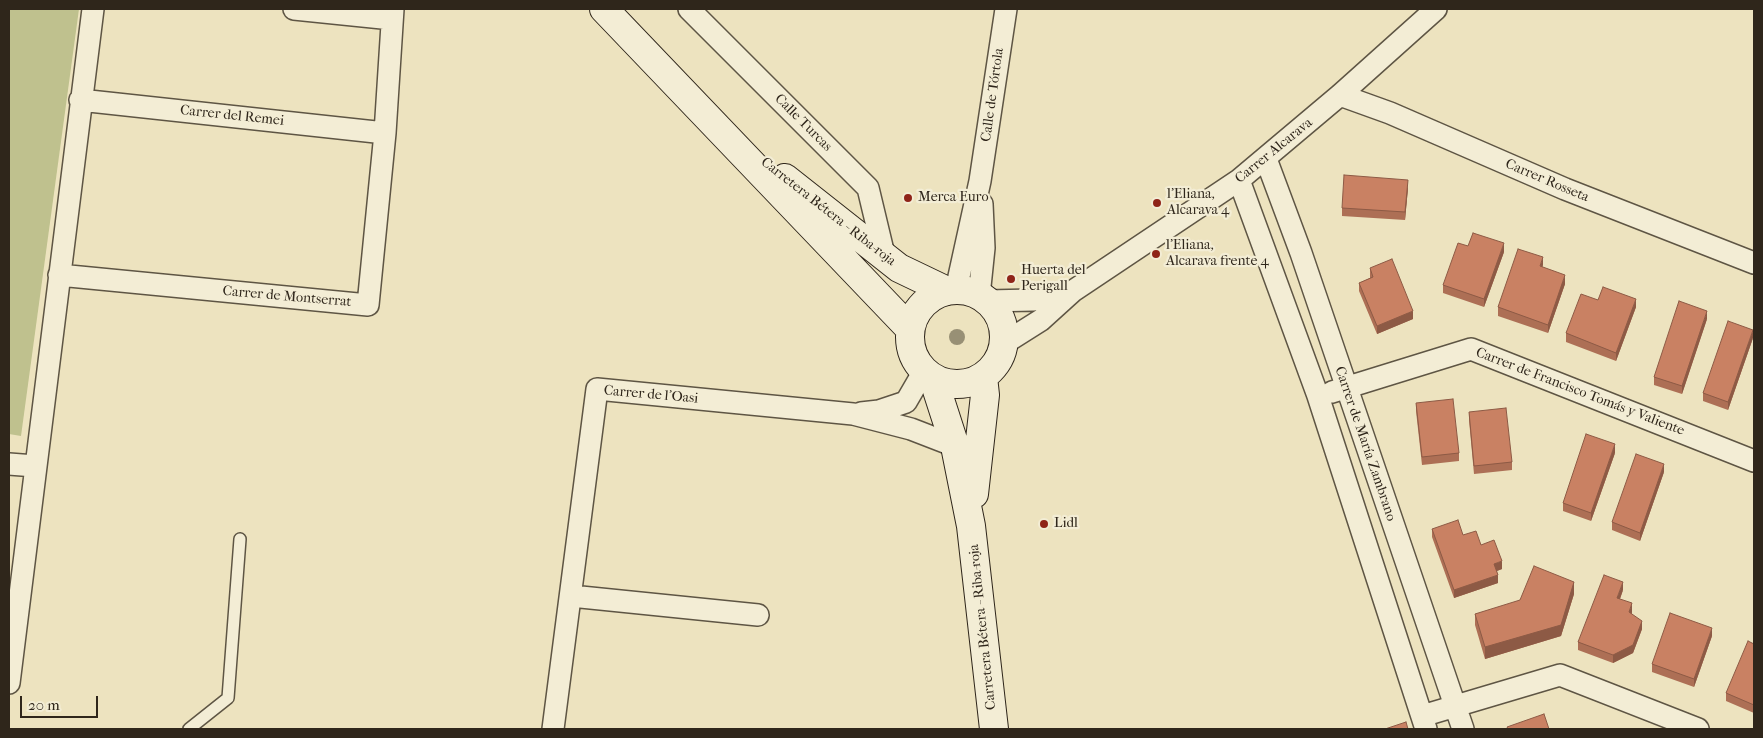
<!DOCTYPE html>
<html>
<head>
<meta charset="utf-8">
<style>
  body { margin:0 }
  #map { position:relative; width:1763px; height:738px; overflow:hidden; background:#ede3bf; font-family:"IM FELL French Canon",serif }
  canvas { display:block }
  .frame { position:absolute; inset:0; border:10px solid #2f261b; pointer-events:none }
  .scale { position:absolute; left:20px; top:696px; width:78px; height:22px; box-sizing:border-box; border:2px solid #2f261b; border-top:0; padding-left:6px; font-size:15px; line-height:18px; white-space:nowrap; color:#2f261b; -webkit-text-stroke:4px #f3edd5; paint-order:stroke }
</style>
</head>
<body>
<div id="map">
<canvas width="1763" height="738"></canvas>
<div class="frame"></div>
<div class="scale">20 m</div>
</div>
<script>
const ctx = document.querySelector('canvas').getContext('2d');
ctx.lineJoin = 'round';
function paint(path, color) {
  ctx.fillStyle = color;
  ctx.fill(path, 'evenodd');
}
function poly(rows) {
  const path = new Path2D();
  for (const r of rows) {
    if (r.length === 3) {
      path.moveTo(r[0] + r[2], r[1]);
      path.arc(r[0], r[1], r[2], 0, 2 * Math.PI);
      continue;
    }
    path.moveTo(r[0], r[1]);
    for (let i = 2; i < r.length; i += 2) path.lineTo(r[i], r[i + 1]);
  }
  return path;
}
function stroke(path, color, width, dash) {
  ctx.strokeStyle = color;
  ctx.lineWidth = width;
  ctx.lineCap = dash ? 'butt' : 'round';
  ctx.setLineDash(dash || []);
  ctx.stroke(path);
}
function write(font, color, halo, rows, align = 'center') {
  ctx.font = font + ' "IM FELL French Canon",serif';
  ctx.lineWidth = 4.5;
  ctx.setLineDash([]);
  ctx.textBaseline = 'middle';
  ctx.strokeStyle = halo;
  ctx.fillStyle = color;
  for (const [text, x, y, turn = 0] of rows) {
    ctx.save();
    ctx.translate(x, y);
    ctx.rotate((+turn || 0) * Math.PI / 180);
    ctx.textAlign = isNaN(turn) ? turn : align;
    if (halo) ctx.strokeText(text, 0, 0);
    ctx.fillText(text, 0, 0);
    ctx.restore();
  }
}
const green = poly([
  [9,9,79,9,21,436,9,434]
]);
const lane = poly([
  [189,729,228,698,240,539]
]);
const street = poly([
  [294,9,392,19],
  [689,9,868,188,884,255],
  [1340,95,1390,113,1565,189,1754,263],
  [80,100,385,133],
  [1266,159,1301,253,1463,729],
  [1239,180,1318,396,1426,729],
  [59,275,368,305,385,133,393,9],
  [956,290,980,181,1006,9],
  [979,296,984,248,982,204],
  [987,301,1033,300,1070,292],
  [1003,344,1041,320,1073,291,1239,180,1340,95,1436,9],
  [1332,392,1471,349,1754,461],
  [861,413,879,411,906,402,924,371],
  [9,464,35,466],
  [571,596,758,615],
  [9,683,93,9],
  [1422,716,1560,675,1698,729],
  [553,729,597,389,853,414,911,429,955,446]
]);
const secondary = poly([
  [604,9,910,329],
  [785,178,899,268,947,291],
  [957,337,47],
  [933,378,955,446,971,526,994,729],
  [974,494,985,395,983,377]
]);
const trees = [
  [957,337]
];
const wall = poly([
  [1408,188,1405,220,1342,216,1342,208],
  [1504,252,1484,307,1443,293,1443,285],
  [1543,265,1542,267,1565,284,1548,333,1498,316,1498,307],
  [1370,268,1413,319,1377,334,1359,291,1359,283,1370,278],
  [1598,300,1636,307,1616,361,1566,342,1566,333],
  [1707,319,1682,394,1654,385,1654,377],
  [1753,338,1728,410,1703,401,1703,393],
  [1416,403,1459,453,1459,461,1422,465,1416,411],
  [1469,412,1512,462,1512,470,1474,474,1469,420],
  [1615,453,1591,521,1563,511,1563,503],
  [1664,472,1640,541,1612,530,1612,522],
  [1432,529,1463,535,1481,545,1502,569,1497,571,1498,583,1454,598,1432,537],
  [1623,590,1620,599,1632,612,1632,614,1642,629,1633,653,1613,663,1578,650,1578,642],
  [1574,594,1561,636,1485,659,1475,625,1475,614],
  [1712,636,1694,687,1652,672,1652,664],
  [1754,644,1754,713,1726,701,1726,693]
]);
const shadedWall = poly([
  [1408,180,1408,188,1405,220,1405,212],
  [1504,243,1504,252,1484,307,1484,299],
  [1543,257,1543,265,1540,275,1540,266],
  [1565,275,1565,284,1548,333,1548,325],
  [1636,299,1636,307,1616,361,1616,353],
  [1413,311,1413,319,1377,334,1377,326],
  [1707,311,1707,319,1682,394,1682,386],
  [1753,330,1753,338,1728,410,1728,402],
  [1615,444,1615,453,1591,521,1591,513],
  [1664,464,1664,472,1640,541,1640,533],
  [1502,561,1502,569,1494,572,1494,564],
  [1498,575,1498,583,1454,598,1454,590],
  [1574,582,1574,594,1561,636,1485,659,1485,647],
  [1623,582,1623,590,1617,607,1617,598],
  [1632,603,1632,612,1629,620,1629,612],
  [1642,621,1642,629,1633,653,1613,663,1613,655],
  [1712,628,1712,636,1694,687,1694,679]
]);
const building = poly([
  [1344,175,1408,180,1405,212,1342,208,1344,175],
  [1473,233,1504,243,1484,299,1443,285,1458,243,1468,246,1473,233],
  [1518,249,1543,257,1540,266,1565,275,1548,325,1498,307,1518,249],
  [1392,259,1413,311,1377,326,1359,283,1373,277,1370,268,1392,259],
  [1603,287,1636,299,1616,353,1566,333,1581,294,1598,300,1603,287],
  [1679,301,1707,311,1682,386,1654,377,1679,301],
  [1728,321,1753,330,1728,402,1703,393,1728,321],
  [1453,399,1459,453,1422,457,1416,403,1453,399],
  [1506,408,1512,462,1474,466,1469,412,1506,408],
  [1586,434,1615,444,1591,513,1563,503,1586,434],
  [1636,454,1664,464,1640,533,1612,522,1636,454],
  [1458,520,1463,535,1476,531,1481,545,1494,540,1502,561,1494,564,1498,575,1454,590,1432,529,1458,520],
  [1534,566,1574,582,1561,625,1485,647,1475,614,1520,600,1534,566],
  [1604,575,1623,582,1617,598,1632,603,1629,612,1642,621,1633,645,1613,655,1578,642,1604,575],
  [1670,613,1712,628,1694,679,1652,664,1670,613],
  [1748,641,1754,644,1754,705,1726,693,1748,641],
  [1544,714,1549,729,1508,729,1507,727,1544,714],
  [1406,722,1408,729,1385,729,1406,722]
]);
const markers = [
  [908,198,5,"#8f2418"],
  [1157,203,5,"#8f2418"],
  [1156,254,5,"#8f2418"],
  [1011,279,5,"#8f2418"],
  [1044,524,5,"#8f2418"]
];
const streetNames = [
  ["Calle de Tórtola",993,95,-82],
  ["Carrer del Remei",232,116,6],
  ["Calle Turcas",803,123,45],
  ["Carrer Alcarava",1274,151,-39],
  ["Carrer Rosseta",1547,181,23],
  ["Carretera Bétera - Riba-roja",828,212,38],
  ["Carrer de Montserrat",287,297,5],
  ["Carrer de Francisco Tomás y Valiente",1580,392,21],
  ["Carrer de l'Oasi",651,395,5],
  ["Carrer de María Zambrano",1365,444,71],
  ["Carretera Bétera - Riba-roja",983,627,-96]
];
const poiNames = [
  ["l'Eliana,",1167,195],
  ["Alcarava 4",1167,211],
  ["Merca Euro",918,198],
  ["l'Eliana,",1166,246],
  ["Alcarava frente 4",1166,262],
  ["Huerta del",1021,271],
  ["Perigall",1021,287],
  ["Lidl",1054,524]
];
paint(green, '#bfc18e');
stroke(lane, '#5e5544', 14);
stroke(street, '#5e5544', 24);
stroke(secondary, '#2f261b', 30);
stroke(lane, '#f3edd5', 11);
stroke(street, '#f3edd5', 21);
stroke(secondary, '#f3edd5', 28);
ctx.fillStyle = '#989075';
for (const [x, y] of trees) {
  ctx.beginPath();
  ctx.arc(x, y, 8, 0, 2 * Math.PI);
  ctx.fill();
}
paint(wall, '#ad6f55');
paint(shadedWall, '#8d5a45');
paint(building, '#c98163');
stroke(building, '#8d5a45', 1);
for (const [x, y, r, color] of markers) {
  const dot = new Path2D();
  dot.arc(x, y, r, 0, 2 * Math.PI);
  ctx.fillStyle = color;
  ctx.fill(dot);
  stroke(dot, '#f3edd5', 2);
}
write('14px', '#2f261b', '#f3edd5', streetNames);
write('14px', '#2f261b', '#f3edd5', poiNames, 'left');
</script>
</body>
</html>
